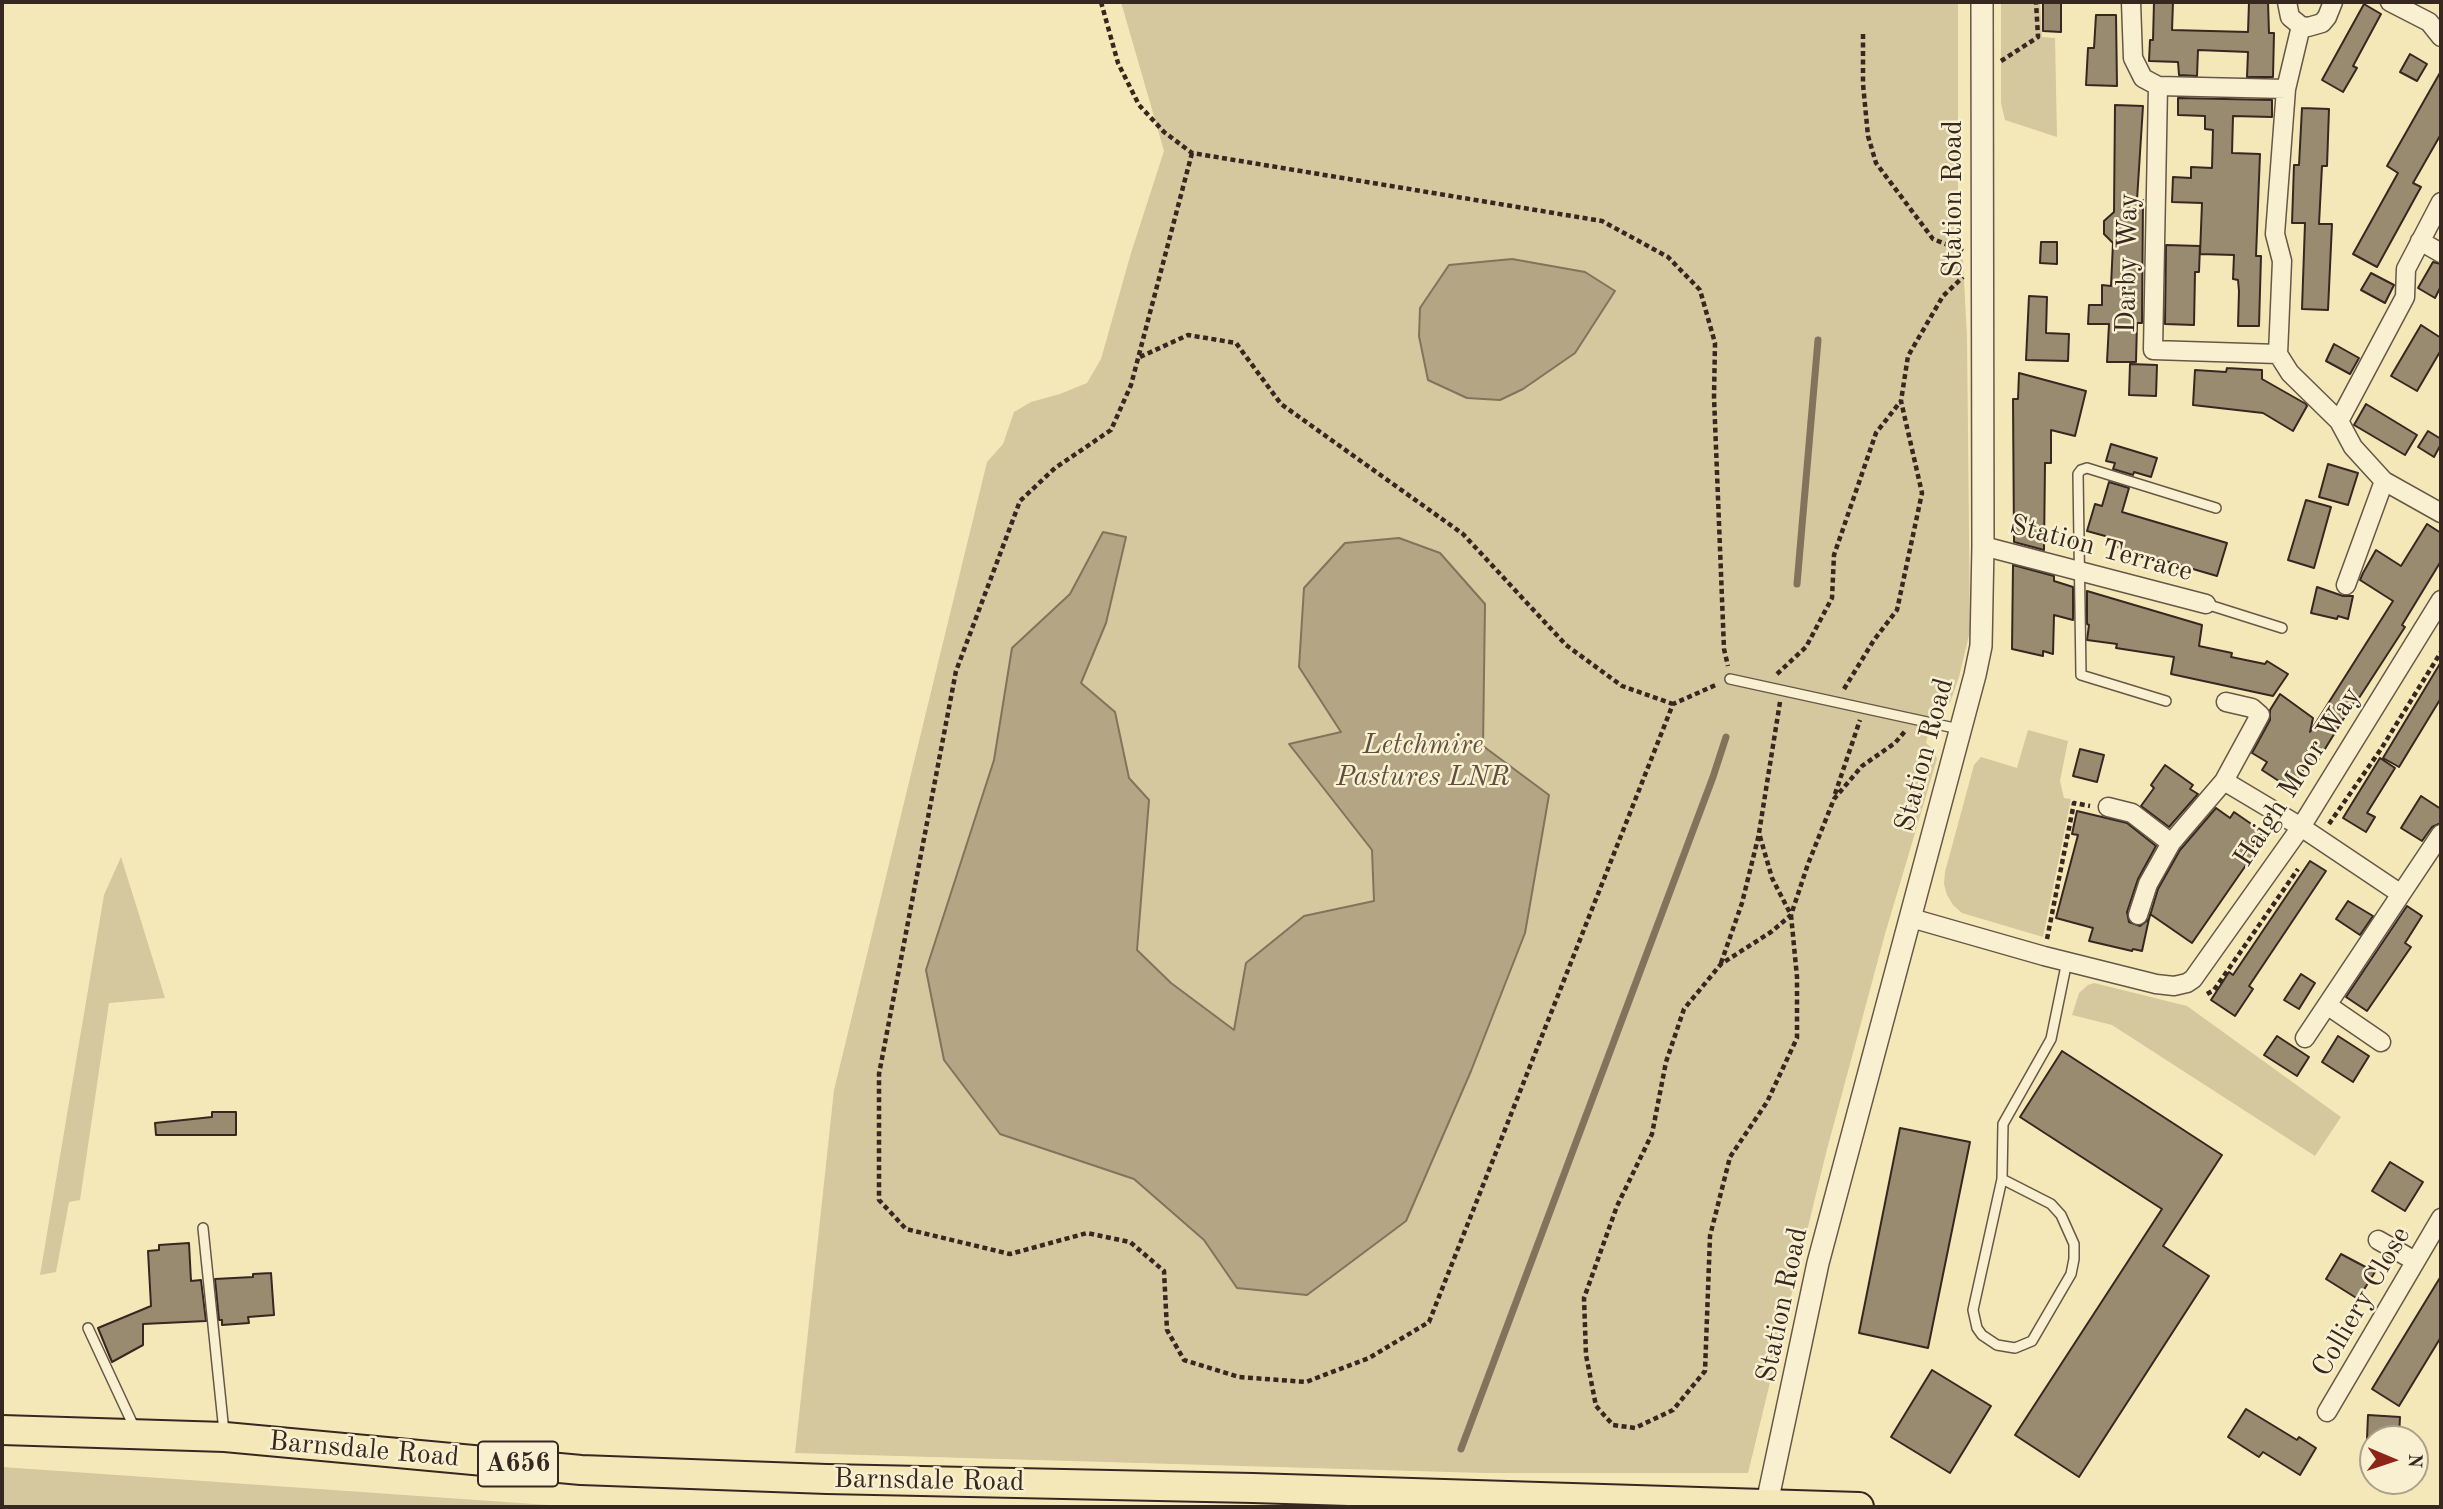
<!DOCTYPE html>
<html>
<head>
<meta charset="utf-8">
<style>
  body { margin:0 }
  #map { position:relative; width:2443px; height:1509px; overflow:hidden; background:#f5e8b8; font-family:"Old Standard TT",serif }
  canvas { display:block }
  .frame { position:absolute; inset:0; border:4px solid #362721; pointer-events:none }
  .north { position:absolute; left:2359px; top:1425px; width:70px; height:70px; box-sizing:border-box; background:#f8f0d1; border:2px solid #aaa08b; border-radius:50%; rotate:92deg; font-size:19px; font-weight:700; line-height:28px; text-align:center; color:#362721 }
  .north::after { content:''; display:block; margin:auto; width:24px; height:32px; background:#8f2418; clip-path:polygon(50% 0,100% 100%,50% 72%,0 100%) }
</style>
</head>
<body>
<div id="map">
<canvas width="2443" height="1509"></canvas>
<div class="frame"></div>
<div class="north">N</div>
</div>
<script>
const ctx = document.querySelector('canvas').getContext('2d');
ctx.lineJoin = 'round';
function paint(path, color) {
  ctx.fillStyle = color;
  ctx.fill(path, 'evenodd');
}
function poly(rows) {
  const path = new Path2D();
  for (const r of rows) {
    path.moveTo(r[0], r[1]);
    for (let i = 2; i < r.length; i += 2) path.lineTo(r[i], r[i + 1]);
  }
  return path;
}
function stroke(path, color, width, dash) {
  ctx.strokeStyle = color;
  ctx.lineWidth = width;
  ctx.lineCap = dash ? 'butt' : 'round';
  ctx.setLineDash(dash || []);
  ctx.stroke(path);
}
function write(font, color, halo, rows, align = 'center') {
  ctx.font = font + ' "Old Standard TT",serif';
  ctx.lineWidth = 5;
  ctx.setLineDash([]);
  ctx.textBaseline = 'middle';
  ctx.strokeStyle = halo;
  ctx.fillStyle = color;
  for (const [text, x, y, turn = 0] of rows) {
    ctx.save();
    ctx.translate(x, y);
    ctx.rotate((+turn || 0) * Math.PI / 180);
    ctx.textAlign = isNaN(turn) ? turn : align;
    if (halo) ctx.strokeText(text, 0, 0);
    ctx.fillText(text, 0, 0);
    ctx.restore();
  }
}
const green = poly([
  [1121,2,1958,2,1958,258,1963,260,1967,338,1970,631,1959,677,1950,703,1942,708,1935,708,1926,743,1932,748,1937,759,1885,934,1826,1153,1748,1473,1484,1473,795,1453,834,1090,987,462,1003,444,1014,412,1031,402,1060,394,1087,383,1101,359,1131,253,1164,151],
  [2001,2,2040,2,2042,37,2055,38,2057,137,2005,120,2001,103],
  [2028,730,2068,741,2060,781,2064,798,2071,799,2043,937,1962,913,1953,905,1947,895,1944,884,1945,872,1974,765,1981,757,2017,768],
  [121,857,165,998,109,1003,80,1200,69,1202,56,1272,40,1275,104,895],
  [2094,983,2187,1006,2341,1117,2315,1156,2112,1025,2072,1015,2079,993,2088,985],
  [2,1467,577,1507,2,1507]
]);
const water = poly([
  [1512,259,1585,272,1615,291,1575,353,1523,389,1500,400,1467,398,1428,380,1419,336,1420,308,1449,265,1512,259],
  [1103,532,1126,537,1106,623,1081,683,1115,712,1129,778,1149,800,1137,950,1171,983,1234,1030,1246,963,1304,916,1374,901,1372,850,1289,744,1341,732,1299,667,1304,588,1345,543,1399,538,1440,553,1485,604,1483,746,1549,795,1525,933,1471,1071,1406,1221,1307,1295,1237,1288,1204,1240,1134,1179,1000,1134,944,1060,926,970,994,760,1012,648,1070,594,1103,532]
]);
const stream = poly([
  [1797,584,1818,340],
  [1461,1449,1713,777,1726,737]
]);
const building = poly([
  [2043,2,2061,2,2061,32,2043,31,2043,2],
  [2154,2,2173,2,2172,30,2248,32,2249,2,2268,2,2269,33,2274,33,2273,77,2247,77,2248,52,2198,50,2197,76,2179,75,2178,62,2149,61,2150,40,2153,40,2154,2],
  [2364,4,2381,14,2353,66,2357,68,2343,92,2322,80,2364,4],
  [2096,15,2116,15,2117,86,2086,85,2088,48,2094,48,2096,15],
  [2410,54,2427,64,2417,81,2400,72,2410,54],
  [2441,71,2441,134,2413,183,2421,187,2377,267,2353,254,2398,173,2387,166,2441,71],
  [2178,98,2272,100,2272,117,2233,116,2232,153,2260,154,2256,256,2261,256,2259,326,2238,326,2239,291,2238,280,2233,279,2234,255,2200,254,2202,203,2172,202,2173,177,2191,178,2191,167,2212,168,2213,130,2205,129,2205,116,2178,115,2178,98],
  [2115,105,2143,106,2137,200,2143,200,2142,323,2137,323,2136,362,2107,362,2109,324,2088,324,2089,305,2102,305,2102,285,2111,286,2113,243,2104,234,2104,221,2114,212,2115,105],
  [2302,108,2329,109,2327,166,2322,166,2319,224,2332,224,2328,310,2302,309,2305,223,2292,223,2294,165,2299,165,2302,108],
  [2041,242,2057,242,2057,264,2040,263,2041,242],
  [2166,245,2200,246,2199,272,2195,272,2194,325,2165,324,2166,245],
  [2433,262,2441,264,2441,286,2435,298,2418,288,2433,262],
  [2371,273,2394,285,2385,303,2361,290,2371,273],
  [2029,296,2047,297,2046,333,2069,334,2068,361,2026,360,2029,296],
  [2421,325,2441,338,2441,350,2417,391,2391,376,2421,325],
  [2334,344,2359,358,2350,374,2326,361,2334,344],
  [2130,364,2157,365,2156,396,2129,395,2130,364],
  [2227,368,2262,370,2262,379,2306,404,2307,406,2293,431,2263,413,2193,405,2195,370,2226,372,2227,368],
  [2019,373,2086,391,2075,436,2051,430,2051,463,2045,463,2044,550,2014,542,2013,399,2018,399,2019,373],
  [2366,404,2417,435,2405,455,2354,425,2366,404],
  [2428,431,2441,439,2441,444,2434,457,2418,447,2428,431],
  [2111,444,2157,458,2151,477,2134,472,2133,475,2113,469,2115,463,2106,461,2111,444],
  [2328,464,2358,473,2348,505,2319,497,2328,464],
  [2109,482,2129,488,2122,512,2227,543,2217,576,2114,546,2116,539,2087,531,2095,504,2102,506,2109,482],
  [2306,500,2331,507,2314,568,2288,560,2306,500],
  [2427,524,2441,533,2441,561,2402,625,2405,627,2359,698,2357,697,2315,765,2309,762,2291,789,2262,770,2267,762,2252,753,2270,720,2270,710,2280,694,2313,718,2310,732,2393,601,2360,580,2363,573,2376,550,2401,566,2427,524],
  [2013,565,2054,576,2054,581,2073,587,2073,620,2054,615,2053,654,2043,651,2043,656,2012,649,2013,565],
  [2317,587,2343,596,2353,596,2348,619,2338,616,2337,619,2311,613,2317,587],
  [2087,591,2202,625,2199,646,2232,653,2231,657,2265,664,2267,661,2288,674,2273,696,2171,674,2174,657,2116,648,2117,644,2087,640,2089,625,2087,624,2087,591],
  [2441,662,2441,698,2399,767,2383,758,2441,662],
  [2080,749,2104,755,2097,782,2073,776,2080,749],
  [2380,758,2395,768,2367,813,2375,817,2366,832,2343,818,2380,758],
  [2165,765,2193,785,2190,789,2198,794,2169,827,2141,806,2154,788,2151,785,2165,765],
  [2421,796,2441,809,2441,823,2432,827,2422,841,2401,828,2421,796],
  [2216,808,2230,818,2234,812,2263,832,2249,852,2253,855,2192,943,2150,914,2142,951,2133,949,2132,951,2089,941,2093,928,2056,918,2078,835,2072,834,2077,811,2127,823,2156,846,2138,879,2127,912,2129,922,2140,926,2149,919,2158,889,2180,850,2216,808],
  [2310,861,2326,871,2249,986,2253,989,2235,1016,2211,1000,2229,972,2233,975,2310,861],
  [2348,901,2373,916,2360,935,2336,919,2348,901],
  [2407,906,2422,916,2405,943,2411,947,2367,1011,2346,997,2407,906],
  [2301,974,2315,983,2299,1009,2284,1000,2301,974],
  [2277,1036,2309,1057,2297,1076,2264,1055,2277,1036],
  [2338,1036,2369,1056,2353,1082,2322,1062,2338,1036],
  [2062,1051,2222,1155,2163,1246,2209,1276,2079,1477,2015,1435,2162,1209,2020,1117,2062,1051],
  [212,1112,236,1112,236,1135,156,1135,155,1123,212,1117,212,1112],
  [1900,1128,1970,1142,1928,1348,1859,1333,1900,1128],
  [2390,1162,2423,1182,2405,1211,2372,1191,2390,1162],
  [189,1243,191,1281,201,1280,206,1321,143,1324,143,1345,112,1362,98,1328,151,1306,148,1251,159,1250,159,1245,189,1243],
  [2341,1254,2375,1272,2358,1299,2326,1279,2341,1254],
  [271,1273,274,1315,248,1317,249,1323,222,1325,222,1320,219,1320,215,1279,253,1277,253,1274,271,1273],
  [2441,1276,2441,1337,2399,1406,2372,1389,2441,1276],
  [1932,1370,1991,1406,1950,1473,1891,1437,1932,1370],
  [2246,1409,2297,1440,2299,1437,2316,1448,2300,1475,2263,1452,2259,1457,2228,1437,2246,1409],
  [2368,1415,2400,1417,2399,1437,2397,1439,2367,1439,2368,1415]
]);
const path = poly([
  [1101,2,1118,63,1139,105,1164,132,1192,153,1602,221,1668,257,1700,290,1715,343,1714,397,1724,649,1728,666],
  [1863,34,1863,84,1868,136,1876,163,1933,239,1963,251],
  [2001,61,2038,37,2036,2],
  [1192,153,1131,385,1111,430,1055,468,1020,501,956,671,879,1074,879,1200,906,1229,1010,1254,1087,1233,1130,1242,1164,1271,1167,1330,1184,1360,1239,1377,1306,1382,1369,1358,1429,1322,1673,704,1718,684],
  [1140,357,1188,335,1236,343,1281,404,1463,534,1566,645,1622,686,1673,704],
  [1777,674,1806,647,1832,598,1834,555,1876,433,1900,402],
  [1844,689,1874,640,1897,610,1922,493,1901,401,1908,356,1943,296,1963,277],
  [1780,702,1759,833,1772,878,1791,915,1797,977,1797,1038,1767,1102,1730,1157,1710,1236,1705,1371,1673,1410,1635,1428,1613,1425,1596,1406,1586,1355,1584,1298,1617,1206,1652,1134,1666,1062,1684,1009,1721,964,1771,932,1791,915,1808,864,1834,799,1862,766,1895,743,1906,730],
  [1835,794,1860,720],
  [2329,824,2381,749,2441,652],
  [2047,939,2074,803,2090,806],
  [1721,963,1742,903,1759,834],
  [2207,994,2214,990,2298,869]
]);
const service = poly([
  [2206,604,2282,628],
  [1730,679,1959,729],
  [2166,701,2081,675,2078,474,2081,470,2087,468,2216,508],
  [2002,1179,2051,1204,2061,1215,2074,1244,2074,1259,2071,1274,2032,1341,2015,1348,1997,1345,1982,1335,1977,1328,1973,1310,2002,1179],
  [2002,1179,2003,1124,2051,1039,2067,961],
  [203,1228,224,1432],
  [88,1328,135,1429]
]);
const minor = poly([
  [2131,2,2133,58,2143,78,2158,86,2286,89],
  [2287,2,2290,17,2301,26,2308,27,2322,23,2327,17,2333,2],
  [2390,2,2429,22,2441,37],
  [2158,86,2153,350,2278,354,2290,373,2339,421],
  [2441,202,2406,269,2405,297,2339,421,2353,447,2384,481,2441,513],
  [2420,241,2441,253],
  [2278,354,2282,261,2275,234,2286,89,2301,26],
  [1983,546,2206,604],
  [2346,585,2384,481],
  [2224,781,2301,827,2401,894,2441,834],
  [2108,807,2132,813,2171,843],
  [2138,915,2148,884,2171,843,2224,781,2260,715,2252,708,2226,702],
  [1911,918,2044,956,2156,984,2174,986,2187,983,2193,979,2301,827,2441,600],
  [2327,1005,2381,1042],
  [2305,1038,2401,894],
  [2378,1240,2415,1261],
  [2327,1412,2441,1218]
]);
const tertiary = poly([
  [1767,1503,1818,1263,1975,675,1981,646,1983,546,1982,2]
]);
const primary = poly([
  [2,1430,225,1437,581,1470,827,1479,1253,1488,1859,1507]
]);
const shields = [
  [518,1464,80]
];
const shieldNames = [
  ["A656",518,1464]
];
const streetNames = [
  ["Station Road",1954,199,-90],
  ["Darby Way",2128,263,-89],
  ["Station Terrace",2101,549,15],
  ["Station Road",1925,755,-75],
  ["Haigh Moor Way",2298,777,-57],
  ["Colliery Close",2362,1302,-60],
  ["Station Road",1783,1305,-78],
  ["Barnsdale Road",364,1450,5],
  ["Barnsdale Road",929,1481,1]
];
const parkNames = [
  ["Letchmire",1423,746],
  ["Pastures LNR",1423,778]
];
paint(green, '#d5c79e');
paint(water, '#b4a685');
stroke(water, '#82735d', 2);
stroke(stream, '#82735d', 7);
paint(building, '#998b70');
stroke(building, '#362721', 2);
stroke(service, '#665747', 12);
stroke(minor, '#665747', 21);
stroke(tertiary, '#665747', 24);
stroke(primary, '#362721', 32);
stroke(path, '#362721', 4.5, [5, 3.5]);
stroke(service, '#f8f0d1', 9);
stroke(minor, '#f8f0d1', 18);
stroke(tertiary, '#f8f0d1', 21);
stroke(primary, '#f5e8b8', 28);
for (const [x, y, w] of shields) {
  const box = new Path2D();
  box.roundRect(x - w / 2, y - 22.5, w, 45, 5);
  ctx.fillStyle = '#f8f0d1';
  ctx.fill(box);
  stroke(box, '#362721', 2);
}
write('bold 26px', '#362721', null, shieldNames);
write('28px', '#362721', '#f8f0d1', streetNames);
write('italic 28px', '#5e4f40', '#f8f0d1', parkNames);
</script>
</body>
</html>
